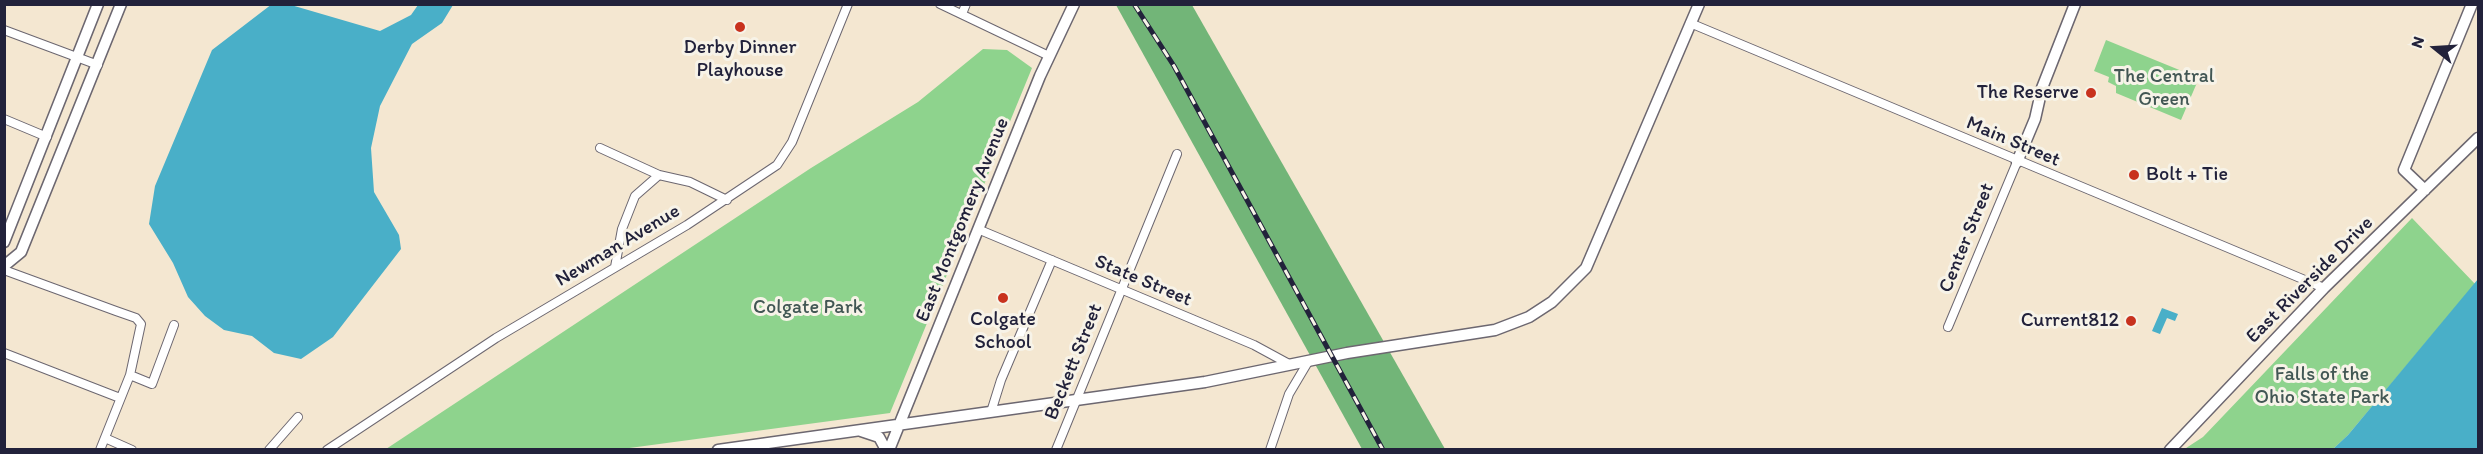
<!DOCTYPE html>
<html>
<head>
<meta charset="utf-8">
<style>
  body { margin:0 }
  #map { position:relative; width:2483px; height:454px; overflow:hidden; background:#f4e7d1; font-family:Itim,sans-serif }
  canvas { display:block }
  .frame { position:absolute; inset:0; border:6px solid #22223b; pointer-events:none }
  .north { position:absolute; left:2405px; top:18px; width:60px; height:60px; -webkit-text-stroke:4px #f7f3e8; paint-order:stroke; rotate:288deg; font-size:16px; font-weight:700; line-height:24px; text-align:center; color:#22223b }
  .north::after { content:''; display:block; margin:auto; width:21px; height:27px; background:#22223b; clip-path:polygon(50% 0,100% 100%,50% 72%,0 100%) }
</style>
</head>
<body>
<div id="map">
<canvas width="2483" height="454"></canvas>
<div class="frame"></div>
<div class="north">N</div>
</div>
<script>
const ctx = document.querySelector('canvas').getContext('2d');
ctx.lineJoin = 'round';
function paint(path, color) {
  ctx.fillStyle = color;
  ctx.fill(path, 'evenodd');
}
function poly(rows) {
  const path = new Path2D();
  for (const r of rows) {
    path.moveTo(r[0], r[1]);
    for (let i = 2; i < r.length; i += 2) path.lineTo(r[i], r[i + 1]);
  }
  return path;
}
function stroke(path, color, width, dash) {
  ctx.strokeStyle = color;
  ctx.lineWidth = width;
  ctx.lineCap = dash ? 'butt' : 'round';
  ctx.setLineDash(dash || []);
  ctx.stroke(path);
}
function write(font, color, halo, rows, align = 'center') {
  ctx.font = font + ' Itim,sans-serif';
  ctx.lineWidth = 6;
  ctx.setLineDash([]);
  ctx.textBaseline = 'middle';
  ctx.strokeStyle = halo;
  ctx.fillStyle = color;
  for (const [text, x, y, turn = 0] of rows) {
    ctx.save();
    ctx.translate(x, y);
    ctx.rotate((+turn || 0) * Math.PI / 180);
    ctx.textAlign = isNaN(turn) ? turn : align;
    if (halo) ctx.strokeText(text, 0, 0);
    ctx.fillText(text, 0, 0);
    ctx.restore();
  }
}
const green = poly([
  [2106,40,2199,78,2181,120,2116,93,2116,86,2108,82,2109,77,2094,71],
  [983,49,1007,50,1032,68,890,413,622,449,386,449,811,168,918,102],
  [2412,218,2475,284,2348,435,2333,449,2183,450,2203,437]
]);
const forest = poly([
  [1116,5,1192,5,1445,449,1362,449]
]);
const water = poly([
  [272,4,291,5,380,31,411,15,418,5,453,5,442,23,412,44,380,106,371,148,374,192,399,235,401,249,333,337,301,359,274,353,252,336,224,330,205,316,188,297,173,263,149,224,155,186,212,50],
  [2478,279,2478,449,2333,449,2348,435],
  [2162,308,2178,314,2175,321,2167,318,2160,334,2152,331]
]);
const street = poly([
  [940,4,1049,56],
  [962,14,966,4],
  [1690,23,2324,288],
  [4,30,98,65],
  [4,119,47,137],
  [600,148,659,175,690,182,727,200],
  [980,230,1254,345,1289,364],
  [615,267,622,229,635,196,659,175],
  [4,270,116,311,136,318,141,324,130,375,100,450],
  [1948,327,2017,162],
  [4,353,120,398],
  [130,375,152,384,174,325],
  [991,412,1001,380,1052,260],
  [105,438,132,450],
  [269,450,298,417],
  [327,450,496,338,687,225,777,165,792,142,848,4],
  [1056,450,1177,154],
  [1270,450,1289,394,1308,362]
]);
const secondary = poly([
  [2017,162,2035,119,2042,88,2075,4],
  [2425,190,2404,170,2472,4],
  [4,242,98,4],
  [4,266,21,252,121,4],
  [861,431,879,437,886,450],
  [718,450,1205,382,1347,353,1495,330,1529,317,1552,302,1586,268,1699,4],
  [889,450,1040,76,1074,4],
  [2170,450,2324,288,2478,138]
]);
const rail = poly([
  [1134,4,1174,66,1383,450]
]);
const markers = [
  [740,27,6,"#c8321e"],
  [2091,93,6,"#c8321e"],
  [2134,175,6,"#c8321e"],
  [1003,298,6,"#c8321e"],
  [2131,321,6,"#c8321e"]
];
const poiNames = [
  ["Derby Dinner",740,48],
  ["Playhouse",740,71],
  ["The Reserve",2079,93,"right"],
  ["Bolt + Tie",2146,175,"left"],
  ["Colgate",1003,320],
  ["School",1003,343],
  ["Current812",2119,321,"right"]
];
const parkNames = [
  ["The Central",2164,77],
  ["Green",2164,100],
  ["Colgate Park",808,308],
  ["Falls of the",2322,375],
  ["Ohio State Park",2322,398]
];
const streetNames = [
  ["Main Street",2013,142,23],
  ["East Montgomery Avenue",963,220,-68],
  ["Center Street",1967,238,-68],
  ["Newman Avenue",618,246,-31],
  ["East Riverside Drive",2310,280,-45],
  ["State Street",1143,281,23],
  ["Beckett Street",1074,362,-68]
];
paint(green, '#8ed38d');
paint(forest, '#72b578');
paint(water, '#49afc8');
stroke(street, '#6c6770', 10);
stroke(secondary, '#6c6770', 13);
stroke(street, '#fff', 8);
stroke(secondary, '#fff', 10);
stroke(rail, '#22223b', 5);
stroke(rail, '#f7f3e8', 3, [9]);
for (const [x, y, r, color] of markers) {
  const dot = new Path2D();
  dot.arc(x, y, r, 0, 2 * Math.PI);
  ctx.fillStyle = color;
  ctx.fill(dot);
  stroke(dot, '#f7f3e8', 2);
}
write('20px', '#22223b', '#f7f3e8', poiNames);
write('20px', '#425754', '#f7f3e8', parkNames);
write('20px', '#22223b', '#f7f3e8', streetNames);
</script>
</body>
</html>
